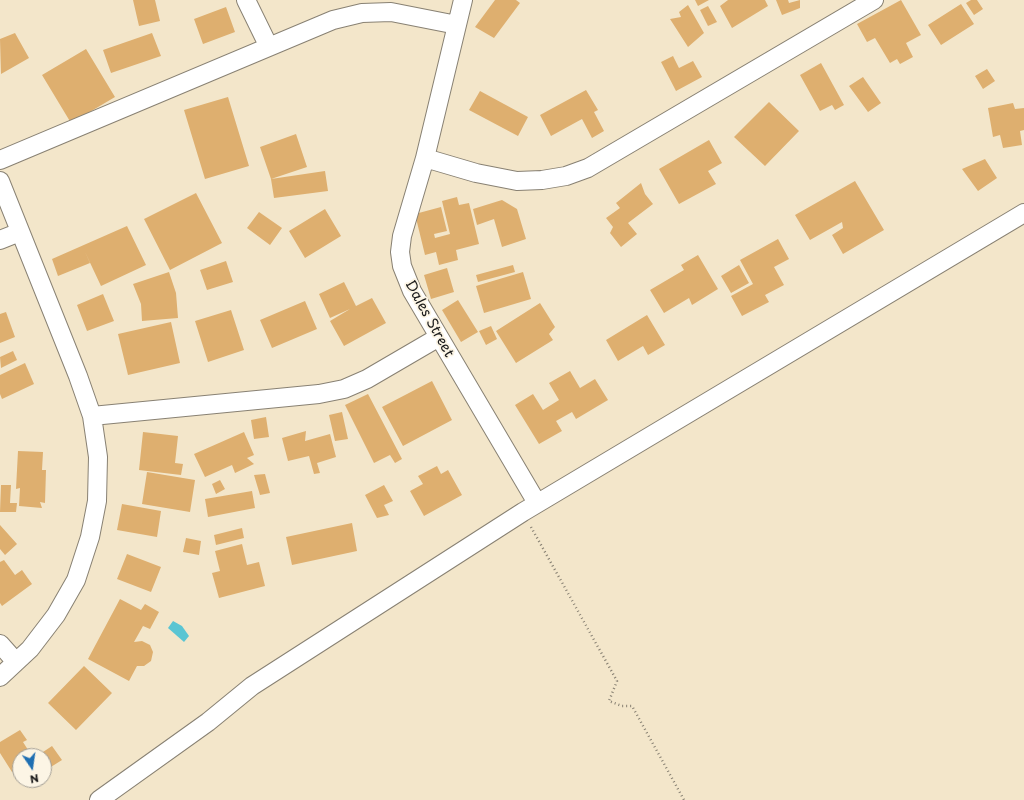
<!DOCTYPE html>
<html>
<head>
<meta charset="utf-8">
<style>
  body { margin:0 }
  #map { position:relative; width:1024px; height:800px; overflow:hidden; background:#f3e6ca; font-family:"Playpen Sans",sans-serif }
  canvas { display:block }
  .north { position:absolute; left:12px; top:748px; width:40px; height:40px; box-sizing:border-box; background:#fcf5e5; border:1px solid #a29e95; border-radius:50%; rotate:167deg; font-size:11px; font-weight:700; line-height:16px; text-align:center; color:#1c1c1c }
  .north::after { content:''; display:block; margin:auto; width:14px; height:18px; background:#1f6fb2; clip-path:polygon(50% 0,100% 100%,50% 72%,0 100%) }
</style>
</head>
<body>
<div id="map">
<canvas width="1024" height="800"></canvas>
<div class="north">N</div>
</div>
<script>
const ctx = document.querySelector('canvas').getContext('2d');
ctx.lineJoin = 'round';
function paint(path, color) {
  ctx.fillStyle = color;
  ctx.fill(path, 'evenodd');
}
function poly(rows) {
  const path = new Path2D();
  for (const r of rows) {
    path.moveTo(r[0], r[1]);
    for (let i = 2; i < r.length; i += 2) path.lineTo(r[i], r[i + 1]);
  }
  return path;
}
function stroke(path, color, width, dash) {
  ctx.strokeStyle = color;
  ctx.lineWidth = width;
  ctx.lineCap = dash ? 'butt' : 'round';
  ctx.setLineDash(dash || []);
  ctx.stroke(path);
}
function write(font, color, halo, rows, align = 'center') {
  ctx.font = font + ' "Playpen Sans",sans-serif';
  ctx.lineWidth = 3.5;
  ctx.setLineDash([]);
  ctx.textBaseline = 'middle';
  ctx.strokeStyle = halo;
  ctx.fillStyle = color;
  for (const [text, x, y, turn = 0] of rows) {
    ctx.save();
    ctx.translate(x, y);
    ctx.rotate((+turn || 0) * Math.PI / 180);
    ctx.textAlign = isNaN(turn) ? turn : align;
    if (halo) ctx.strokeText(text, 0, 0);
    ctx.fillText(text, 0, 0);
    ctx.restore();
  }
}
const water = poly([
  [173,621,182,626,189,636,184,642,168,628]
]);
const building = poly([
  [133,0,155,0,160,21,139,26],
  [495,0,516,0,520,3,494,38,475,27],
  [695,0,709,0,698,6],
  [728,0,765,0,768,6,732,28,720,6],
  [776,0,788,0,789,3,800,0,800,8,782,15],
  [901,0,921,35,906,43,913,57,900,64,897,59,890,63,875,38,867,42,857,24],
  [971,0,977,0,983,9,974,15,966,3],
  [961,4,974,24,941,45,928,25],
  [688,5,704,33,688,47,670,19,681,17,679,12],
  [708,6,717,22,708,26,700,10],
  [226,7,235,32,203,44,194,19],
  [15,33,29,58,1,74,0,39],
  [152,33,161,56,111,73,103,50],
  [86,49,115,97,71,123,42,75],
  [673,56,679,68,693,61,702,77,676,91,661,62],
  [821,63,844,105,835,110,832,105,820,111,800,75],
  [987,69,995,81,983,89,975,76],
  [863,77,881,103,868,112,849,86],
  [586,90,598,110,594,112,604,131,592,138,582,119,551,136,540,115],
  [480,91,528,117,518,136,469,110],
  [228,97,249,166,205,179,184,110],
  [769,102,799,131,765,166,734,137],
  [1013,103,1015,109,1024,108,1024,130,1020,131,1022,145,1003,148,1000,135,993,137,988,108],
  [296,134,307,167,271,179,325,171,328,191,274,198,271,179,260,147],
  [709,140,722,163,708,171,716,184,679,204,659,169],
  [985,159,997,178,978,191,962,169],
  [855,181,884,230,843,254,832,235,843,228,842,222,810,240,795,215],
  [641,183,645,194,653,204,628,223,637,234,621,247,610,233,613,227,606,218,620,208,616,203],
  [196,193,222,243,170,270,144,219],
  [457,197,459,205,469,203,479,244,456,250,458,260,439,265,436,252,425,255,415,214,441,207,447,231,434,234,435,238,450,234,442,201],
  [502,200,517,209,526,239,502,247,494,219,477,225,473,209],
  [325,209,341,236,305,258,289,231],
  [259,212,282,228,270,245,247,228],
  [127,226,146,265,101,286,85,252,90,263,58,276,52,259],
  [778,239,789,259,774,267,784,285,765,295,769,302,742,316,731,296,753,284,740,260],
  [698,255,718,289,692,305,689,298,664,313,650,290,684,270,681,265],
  [226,261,233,282,207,290,200,270],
  [513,265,515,272,478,282,476,275],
  [739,265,749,283,731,293,721,276],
  [447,268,454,292,431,299,424,275],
  [169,272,176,293,178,318,142,321,141,304,133,284],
  [523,272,531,299,484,313,476,286],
  [344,282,356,306,372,298,386,323,344,346,330,321,350,309,330,318,319,294],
  [103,294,114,321,87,331,77,305],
  [458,300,478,332,461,342,442,310],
  [305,301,317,329,272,348,260,320],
  [540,303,555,327,549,334,553,340,516,363,496,331],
  [231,310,244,350,208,362,195,321],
  [6,312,15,337,0,343,0,314],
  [647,315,665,345,648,355,643,346,618,361,606,340],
  [171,322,180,363,128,375,118,334],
  [491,326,497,339,486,345,479,331],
  [13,351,17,360,1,368,0,357],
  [25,363,34,384,2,399,0,394,0,375],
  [570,371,580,388,595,379,608,400,576,419,572,412,556,421,562,431,539,444,515,405,533,394,543,410,559,400,549,383],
  [432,381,452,420,403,446,382,407],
  [368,394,402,459,395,463,390,455,374,463,345,405],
  [342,412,348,439,335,441,329,415],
  [266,417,269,437,254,439,251,420],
  [306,431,305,441,330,434,336,457,317,463,320,473,314,474,309,456,288,461,282,438],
  [143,432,178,436,175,463,183,464,181,475,139,470],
  [244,432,254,455,247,458,254,464,235,473,232,465,205,477,194,454],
  [18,451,43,452,42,470,46,470,45,503,40,502,42,508,19,506,20,488,16,489],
  [437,466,441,474,448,470,462,495,424,516,410,491,423,484,418,476],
  [147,472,195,480,190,512,142,504],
  [265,474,270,493,260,495,254,475],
  [220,480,225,489,216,494,212,484],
  [1,485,11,485,10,503,17,503,16,512,0,512],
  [384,485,393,501,384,505,389,515,377,518,365,495],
  [252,491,255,508,208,517,205,499],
  [122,504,161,511,157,537,117,530],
  [352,523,357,551,292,565,286,537],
  [0,525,17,544,5,555,0,549],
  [242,528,244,538,216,545,214,535],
  [186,538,201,541,199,555,183,552],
  [242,544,247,565,259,562,265,586,219,598,212,573,220,571,215,551],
  [127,554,161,567,151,592,117,579],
  [4,560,15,575,22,570,32,584,2,606,0,603,0,562],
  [120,599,141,610,145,604,159,612,150,629,143,626,134,642,142,641,150,645,153,652,151,661,144,666,137,666,129,681,88,659],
  [84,666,112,693,76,730,48,703],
  [20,730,27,740,23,742,30,753,25,756,20,756,20,767,12,772,0,753,0,742],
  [52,746,62,760,46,770,44,766,44,756,37,756]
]);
const path = poly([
  [531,527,617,681,609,701,622,706,632,706,684,800]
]);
const minor = poly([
  [246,0,269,47],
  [463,0,425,158,402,236,400,252,402,266,412,291,537,503],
  [425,158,476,173,517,181,542,180,566,176,588,168,874,0],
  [0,160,333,20,362,13,391,12,457,25],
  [0,181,78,376,92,416,98,457,97,501,90,537,76,580,56,615,30,649,0,677],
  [0,240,20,232],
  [92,416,319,394,344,389,367,379,439,337],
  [0,644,16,662],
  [99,800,208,722,252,686,523,512,1024,213]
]);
const streetNames = [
  ["Dales Street",429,319,61]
];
paint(water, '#5ac5d3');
paint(building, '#deaf6f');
stroke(minor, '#888173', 20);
stroke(path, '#888173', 2.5, [1, 3]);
stroke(minor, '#fff', 18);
write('14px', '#1c1c1c', '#fcf5e5', streetNames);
</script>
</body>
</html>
